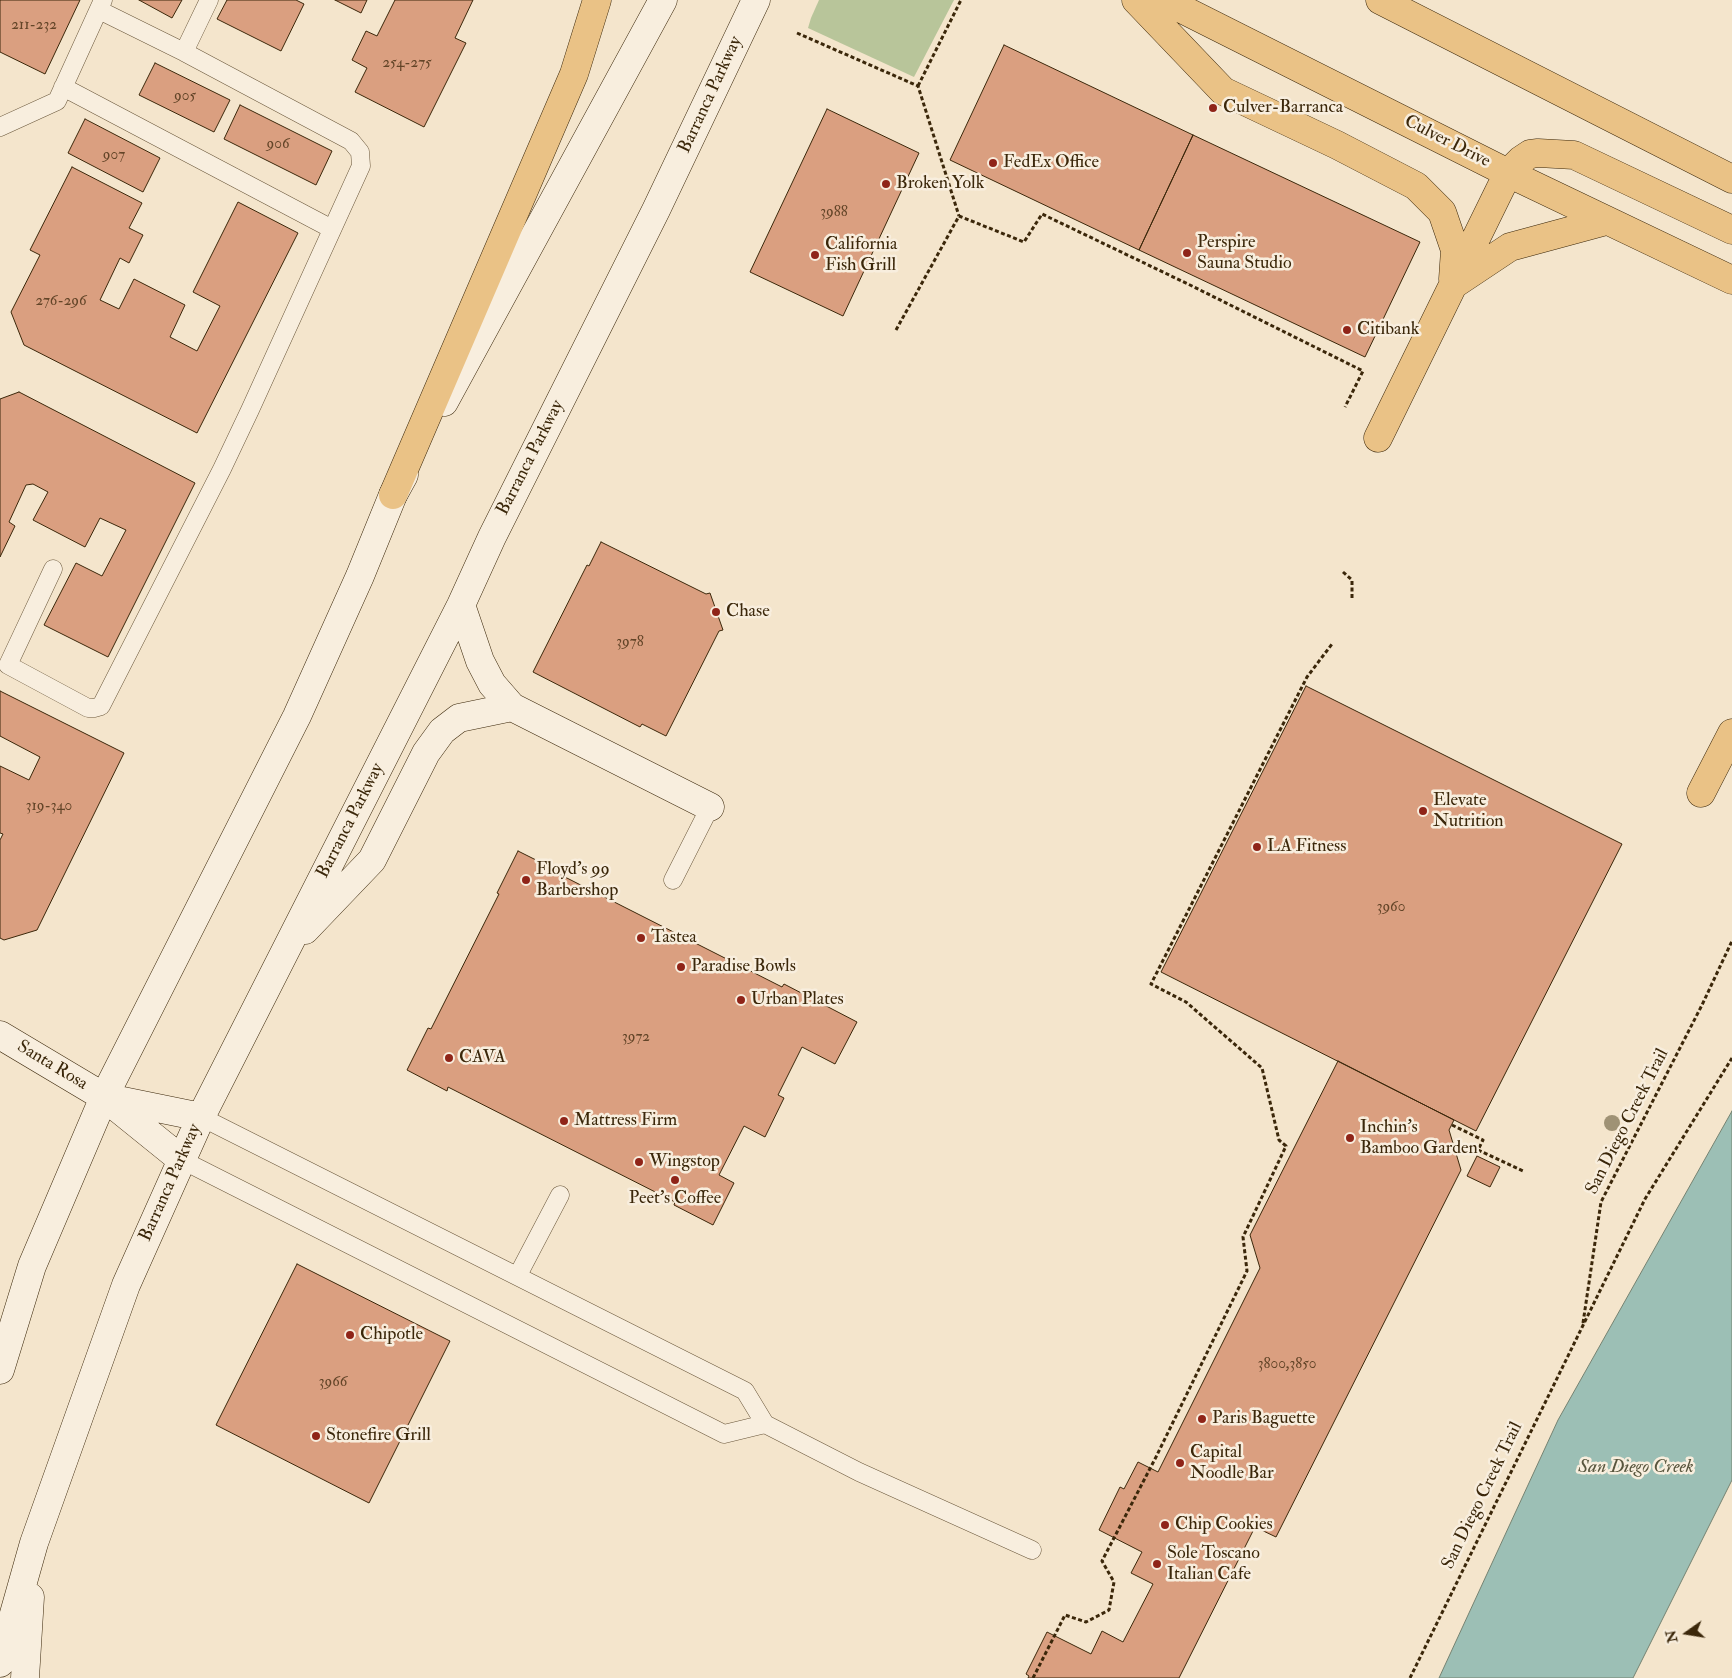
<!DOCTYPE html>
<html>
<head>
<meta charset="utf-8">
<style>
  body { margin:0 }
  #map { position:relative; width:1732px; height:1678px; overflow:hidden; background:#f4e5cc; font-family:"IM FELL Double Pica",serif }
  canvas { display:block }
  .north { position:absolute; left:1662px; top:1608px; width:50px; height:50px; -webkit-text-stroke:4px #f8eede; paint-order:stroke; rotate:257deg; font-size:14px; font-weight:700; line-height:20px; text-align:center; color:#3b270a }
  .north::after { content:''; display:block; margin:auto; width:18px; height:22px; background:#3b270a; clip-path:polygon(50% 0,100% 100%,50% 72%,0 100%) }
</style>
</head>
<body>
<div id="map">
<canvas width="1732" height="1678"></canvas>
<div class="north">N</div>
</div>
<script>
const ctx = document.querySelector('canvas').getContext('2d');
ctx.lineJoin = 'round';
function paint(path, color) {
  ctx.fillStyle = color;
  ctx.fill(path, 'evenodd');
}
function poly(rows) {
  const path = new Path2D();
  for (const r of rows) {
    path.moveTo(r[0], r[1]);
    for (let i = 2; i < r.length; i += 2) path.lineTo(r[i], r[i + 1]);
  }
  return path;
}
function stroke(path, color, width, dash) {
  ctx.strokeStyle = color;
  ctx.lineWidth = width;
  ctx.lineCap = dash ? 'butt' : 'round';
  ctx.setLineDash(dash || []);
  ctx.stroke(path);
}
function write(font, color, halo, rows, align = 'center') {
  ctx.font = font + ' "IM FELL Double Pica",serif';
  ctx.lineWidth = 5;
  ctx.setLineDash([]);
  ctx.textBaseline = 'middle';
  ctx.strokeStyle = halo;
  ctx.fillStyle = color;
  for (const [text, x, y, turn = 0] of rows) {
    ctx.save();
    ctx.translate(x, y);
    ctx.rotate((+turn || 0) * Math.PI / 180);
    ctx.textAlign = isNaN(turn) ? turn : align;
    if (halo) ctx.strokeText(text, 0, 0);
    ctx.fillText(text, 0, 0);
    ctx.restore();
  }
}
const green = poly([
  [819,0,954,0,914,77,808,28,811,18]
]);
const water = poly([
  [1732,1111,1732,1480,1633,1678,1439,1678,1558,1420,1732,1111]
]);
const building = poly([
  [0,0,80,0,45,74,0,52,0,0],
  [139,0,182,0,172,18,139,0],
  [227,0,296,0,304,4,281,51,217,19,227,0],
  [335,0,367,0,361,13,335,0],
  [395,0,473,0,455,38,466,43,424,127,355,92,367,68,352,60,366,31,377,36,395,0],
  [1004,45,1193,135,1139,250,950,160,1004,45],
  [155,63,230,100,214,132,139,95,155,63],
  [240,105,332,151,316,185,224,139,240,105],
  [827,109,919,153,843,316,750,272,827,109],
  [85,119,160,158,143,192,68,153,85,119],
  [1193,135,1420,242,1365,357,1139,250,1193,135],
  [72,167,142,203,129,228,143,235,129,263,120,258,100,300,119,309,134,279,185,305,170,337,197,351,220,306,193,292,238,202,298,233,197,433,24,345,11,312,40,255,30,250,72,167],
  [19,392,195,483,108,657,44,625,76,563,102,576,126,530,100,518,85,547,33,520,48,492,33,484,26,485,9,522,15,526,0,557,0,399,19,392],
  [601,542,706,594,710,593,723,630,719,631,666,736,642,724,640,727,533,672,587,565,589,566,601,542],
  [1306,686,1622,844,1476,1131,1161,972,1306,686],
  [0,691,124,753,37,930,4,940,0,938,0,840,3,834,0,833,0,766,29,780,40,757,0,736,0,691],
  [518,851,558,871,557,873,782,987,784,984,857,1022,835,1064,802,1047,778,1095,784,1098,765,1137,744,1126,719,1175,734,1183,713,1225,674,1205,675,1202,448,1087,447,1091,407,1070,428,1028,431,1029,499,894,497,893,518,851],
  [1338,1061,1454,1120,1449,1130,1461,1170,1276,1537,1255,1527,1179,1678,1028,1678,1029,1676,1026,1674,1047,1632,1091,1654,1102,1631,1123,1642,1153,1584,1131,1573,1142,1552,1099,1530,1120,1487,1124,1489,1138,1462,1158,1472,1260,1268,1250,1235,1338,1061],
  [1477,1156,1500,1167,1490,1187,1467,1176,1477,1156],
  [297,1264,450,1341,369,1503,216,1425,297,1264]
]);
const path = poly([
  [797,33,918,86,959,216],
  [918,86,961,0],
  [896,330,959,216,1024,242,1042,214,1190,285,1363,371,1345,407],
  [1343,572,1352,580,1352,599],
  [1452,1125,1483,1140,1478,1150,1523,1171],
  [1583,1323,1601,1202,1702,1005,1732,941],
  [1033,1678,1065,1615,1086,1622,1109,1610,1114,1582,1102,1561,1156,1457,1247,1271,1243,1237,1286,1146,1279,1140,1262,1068,1186,1002,1151,984,1307,677,1332,644],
  [1410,1678,1645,1199,1732,1058]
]);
const lane = poly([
  [184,52,209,0],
  [63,87,332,229],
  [0,127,57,101,103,0],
  [53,569,8,665,88,708,94,708,101,706,222,469,250,410,361,166,360,152,351,141,184,52,99,10],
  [673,880,710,807],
  [201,1117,745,1391,765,1424,859,1472,1032,1550],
  [182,1160,724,1434,765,1424],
  [518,1275,560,1195]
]);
const secondary = poly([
  [444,402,663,0],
  [461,605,480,661,492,684,512,707,710,807],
  [305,930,372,860,426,753,442,731,459,718,512,707],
  [0,1035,104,1097,182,1160],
  [108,1098,201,1117],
  [0,1370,32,1266,104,1097,297,716,360,576,393,495,404,475],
  [0,1663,34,1543,126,1285,201,1117,461,605,492,537,656,210,756,0],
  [25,1678,30,1597]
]);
const primary = poly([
  [1136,0,1223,91,1337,145,1416,186,1442,212,1455,250,1453,279],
  [1164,0,1508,173,1732,280],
  [1380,0,1732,179],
  [1453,285,1510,247,1606,221],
  [1378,438,1508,173,1521,160,1530,154,1538,153,1574,155,1732,230],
  [393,495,574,74,597,0],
  [1701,793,1732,733]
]);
const trees = [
  [1612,1123]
];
const markers = [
  [1213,108,5,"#8f2418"],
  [993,163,5,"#8f2418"],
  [886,184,5,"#8f2418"],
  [1187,253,5,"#8f2418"],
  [815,255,5,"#8f2418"],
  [1347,330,5,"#8f2418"],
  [716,612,5,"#8f2418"],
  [1423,811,5,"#8f2418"],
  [1257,847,5,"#8f2418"],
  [526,880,5,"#8f2418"],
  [641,938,5,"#8f2418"],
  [681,967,5,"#8f2418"],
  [741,1000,5,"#8f2418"],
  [449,1058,5,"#8f2418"],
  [564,1121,5,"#8f2418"],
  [1350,1138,5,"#8f2418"],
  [639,1162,5,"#8f2418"],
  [675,1180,5,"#8f2418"],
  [350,1335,5,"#8f2418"],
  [1202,1419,5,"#8f2418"],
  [316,1436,5,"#8f2418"],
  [1180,1463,5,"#8f2418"],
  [1165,1525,5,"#8f2418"],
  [1157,1564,5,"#8f2418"]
];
const numberNames = [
  ["211-232",34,26],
  ["254-275",407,64],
  ["905",185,97],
  ["906",278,145],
  ["907",114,156],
  ["3988",834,213],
  ["276-296",61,302],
  ["3978",630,643],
  ["319-340",49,807],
  ["3960",1391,908],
  ["3972",636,1038],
  ["3800,3850",1287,1365],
  ["3966",333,1383]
];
const streetNames = [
  ["Barranca Parkway",711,95,-65],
  ["Culver Drive",1447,142,27],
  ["Barranca Parkway",531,458,-63],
  ["Barranca Parkway",351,821,-63],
  ["Santa Rosa",52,1066,31],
  ["San Diego Creek Trail",1628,1122,-63],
  ["Barranca Parkway",171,1183,-66],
  ["San Diego Creek Trail",1483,1496,-64]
];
const poiNames = [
  ["Culver-Barranca",1223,108],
  ["FedEx Office",1003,163],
  ["Broken Yolk",896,184],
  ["Perspire",1197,243],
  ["Sauna Studio",1197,264],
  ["California",825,245],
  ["Fish Grill",825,266],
  ["Citibank",1357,330],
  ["Chase",726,612],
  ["Elevate",1433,801],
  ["Nutrition",1433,822],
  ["LA Fitness",1267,847],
  ["Floyd's 99",536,870],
  ["Barbershop",536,891],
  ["Tastea",651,938],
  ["Paradise Bowls",691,967],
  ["Urban Plates",751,1000],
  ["CAVA",459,1058],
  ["Mattress Firm",574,1121],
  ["Inchin’s",1360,1128],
  ["Bamboo Garden",1360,1149],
  ["Wingstop",649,1162],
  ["Peet's Coffee",675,1199,"center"],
  ["Chipotle",360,1335],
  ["Paris Baguette",1212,1419],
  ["Stonefire Grill",326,1436],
  ["Capital",1190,1453],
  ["Noodle Bar",1190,1474],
  ["Chip Cookies",1175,1525],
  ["Sole Toscano",1167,1554],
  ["Italian Cafe",1167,1575]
];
const waterNames = [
  ["San Diego Creek",1636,1468]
];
paint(green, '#b8c59a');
paint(water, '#9cbfb5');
stroke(water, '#758271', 1);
paint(building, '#da9f80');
stroke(building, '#3b270a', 1);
stroke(lane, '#69563a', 19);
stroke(secondary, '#3b270a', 29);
stroke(primary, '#3b270a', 29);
stroke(path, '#3b270a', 3, [4, 2.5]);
stroke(lane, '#f8eede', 18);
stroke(secondary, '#f8eede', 28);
stroke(primary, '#eac286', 28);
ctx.fillStyle = '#9f9275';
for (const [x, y] of trees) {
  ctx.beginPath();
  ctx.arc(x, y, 8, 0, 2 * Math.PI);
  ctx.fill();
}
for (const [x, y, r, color] of markers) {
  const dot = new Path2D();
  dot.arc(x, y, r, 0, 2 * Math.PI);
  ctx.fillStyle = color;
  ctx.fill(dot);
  stroke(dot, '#f8eede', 2);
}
write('15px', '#634528', null, numberNames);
write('18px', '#3b270a', '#f8eede', streetNames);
write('18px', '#3b270a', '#f8eede', poiNames, 'left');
write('italic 19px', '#58553d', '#f8eede', waterNames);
</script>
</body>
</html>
